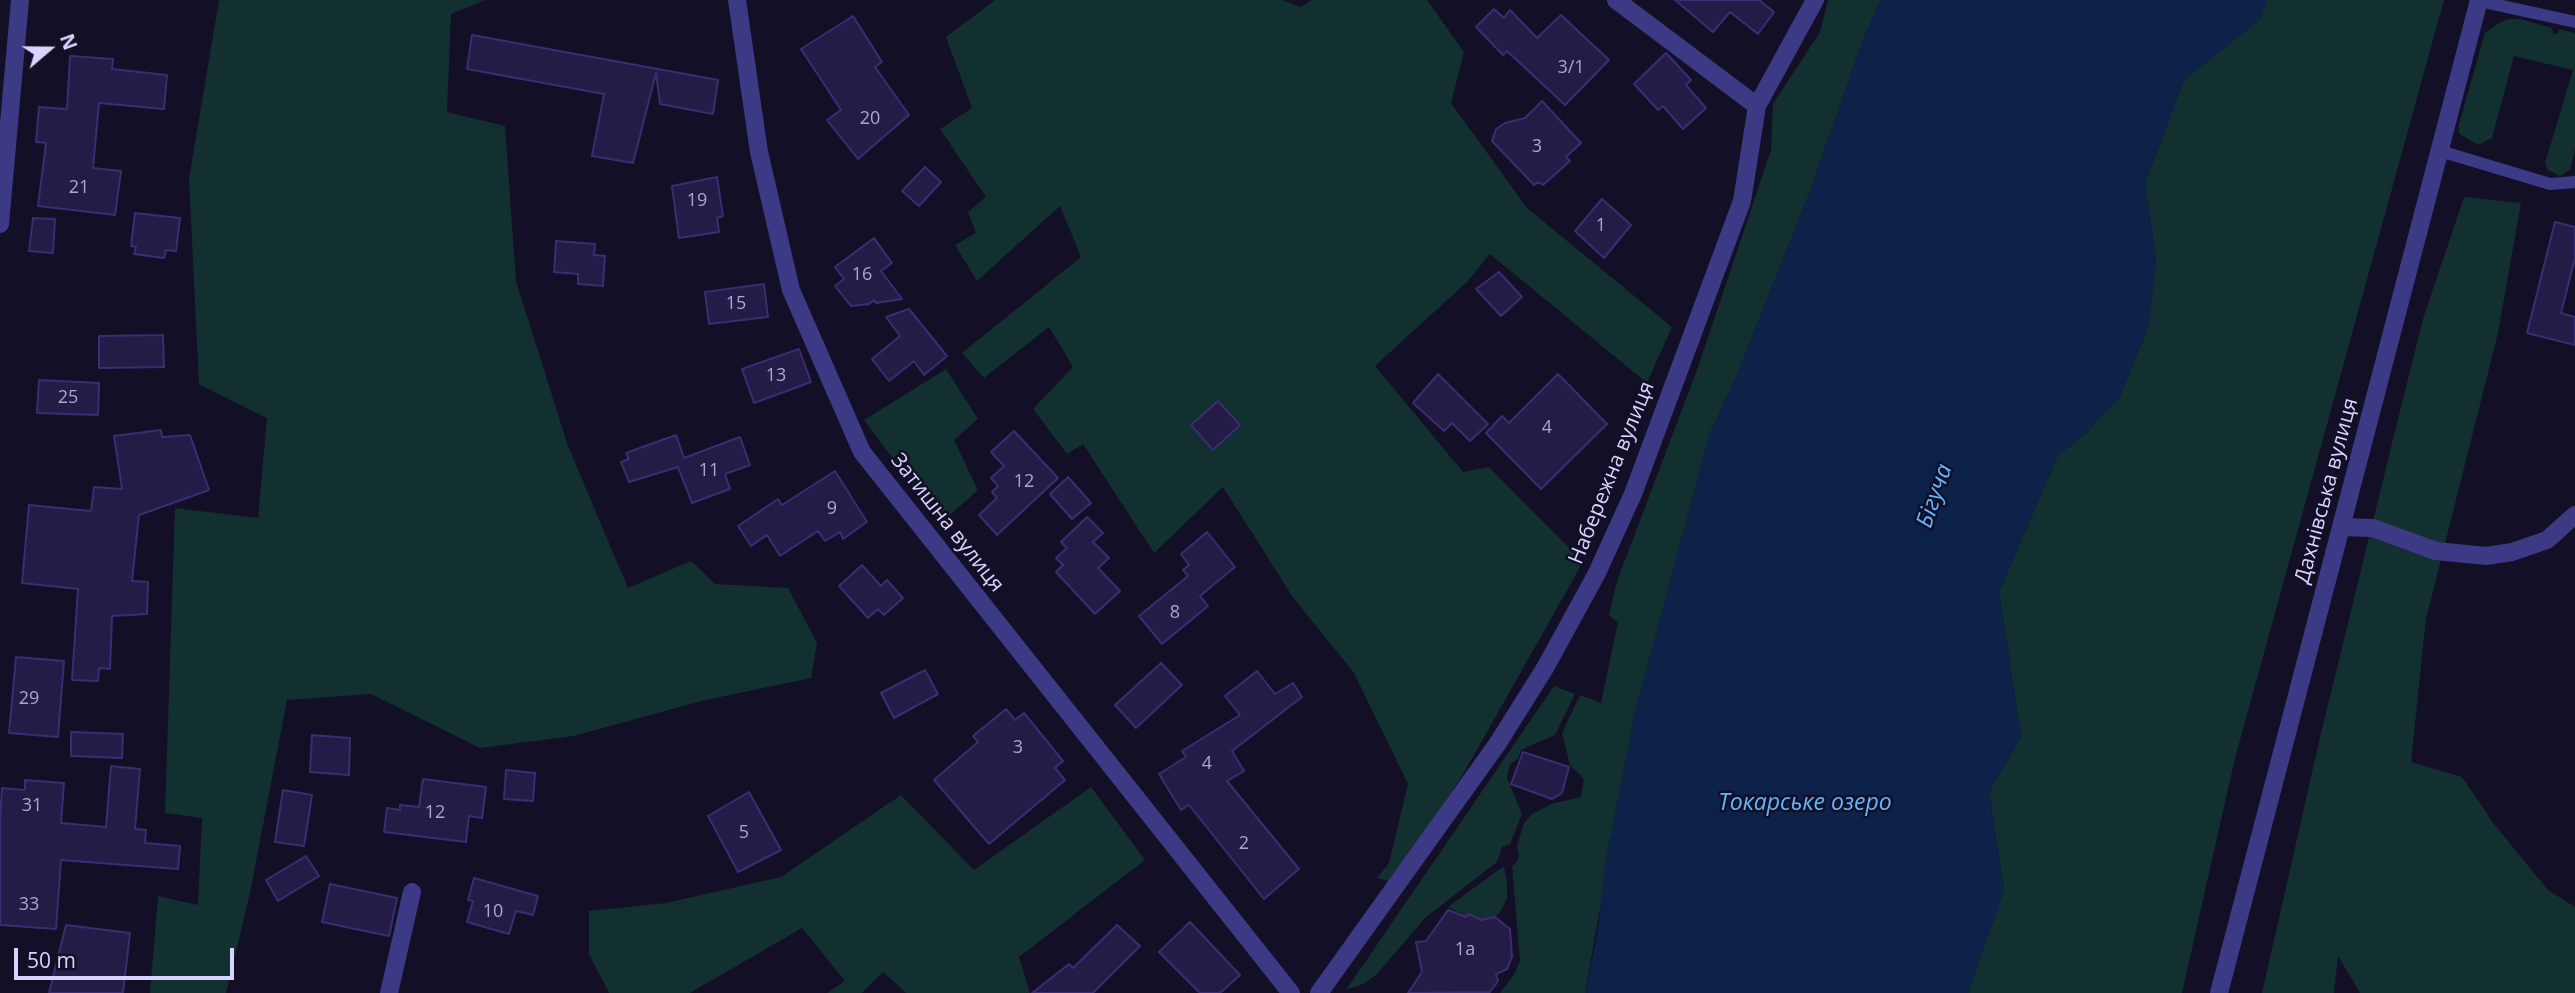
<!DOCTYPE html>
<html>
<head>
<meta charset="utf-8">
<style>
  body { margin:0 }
  #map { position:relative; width:2575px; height:993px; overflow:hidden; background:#130f26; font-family:"Open Sans",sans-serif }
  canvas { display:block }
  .north { position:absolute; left:14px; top:14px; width:70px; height:70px; -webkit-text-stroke:5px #130f26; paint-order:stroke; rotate:70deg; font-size:19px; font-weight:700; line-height:28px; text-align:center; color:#d9d4ff }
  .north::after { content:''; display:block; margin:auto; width:24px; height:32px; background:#d9d4ff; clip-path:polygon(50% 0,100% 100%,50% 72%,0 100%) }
  .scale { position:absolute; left:14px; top:948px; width:220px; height:32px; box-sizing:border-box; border:4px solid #d9d4ff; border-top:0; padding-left:9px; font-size:21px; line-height:24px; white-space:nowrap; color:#d9d4ff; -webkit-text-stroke:5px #130f26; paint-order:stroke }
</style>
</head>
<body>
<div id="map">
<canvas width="2575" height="993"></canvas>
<div class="north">N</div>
<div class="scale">50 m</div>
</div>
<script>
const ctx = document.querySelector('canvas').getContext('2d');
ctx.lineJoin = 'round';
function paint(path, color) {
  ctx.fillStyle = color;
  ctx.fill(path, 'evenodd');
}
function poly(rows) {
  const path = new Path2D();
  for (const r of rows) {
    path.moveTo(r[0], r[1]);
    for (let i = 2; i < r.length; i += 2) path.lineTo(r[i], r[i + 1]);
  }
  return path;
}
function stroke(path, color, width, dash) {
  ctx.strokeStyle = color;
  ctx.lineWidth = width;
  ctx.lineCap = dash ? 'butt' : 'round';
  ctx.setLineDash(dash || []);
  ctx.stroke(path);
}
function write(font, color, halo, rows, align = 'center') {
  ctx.font = font + ' "Open Sans",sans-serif';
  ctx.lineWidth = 5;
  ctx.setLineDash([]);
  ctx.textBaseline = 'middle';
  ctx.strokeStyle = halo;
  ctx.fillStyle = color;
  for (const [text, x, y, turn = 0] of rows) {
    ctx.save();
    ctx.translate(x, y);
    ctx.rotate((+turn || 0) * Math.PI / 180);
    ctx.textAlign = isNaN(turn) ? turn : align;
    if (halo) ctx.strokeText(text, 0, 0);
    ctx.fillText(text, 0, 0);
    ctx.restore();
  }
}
const green = poly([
  [219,0,485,0,451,14,447,112,505,126,516,281,568,446,628,588,691,561,715,584,788,588,817,643,811,678,701,701,574,736,480,748,371,694,287,700,250,893,226,993,150,993,158,896,198,905,202,818,165,813,175,508,258,518,267,418,199,384,189,179],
  [995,0,1283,0,1300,7,1312,0,1427,0,1464,52,1451,103,1527,208,1672,327,1647,383,1490,254,1467,282,1375,366,1463,472,1489,467,1583,562,1462,776,1391,882,1377,878,1389,863,1408,784,1354,673,1292,596,1223,487,1154,553,1083,444,1067,454,1033,409,1073,367,1049,327,984,378,962,353,1081,257,1060,206,977,281,955,245,976,233,968,212,986,197,940,129,972,108,946,37],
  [1828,0,1881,0,1864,37,1809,194,1737,375,1710,433,1634,716,1585,993,1500,993,1515,973,1520,960,1512,866,1517,862,1519,857,1517,846,1524,823,1532,814,1551,804,1581,797,1584,779,1570,765,1562,733,1580,695,1601,703,1618,622,1609,615,1617,581,1697,370,1771,150,1773,104,1820,32],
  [2266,0,2444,0,2235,758,2182,993,1968,993,2004,890,1989,792,2021,737,1999,592,2058,455,2084,435,2120,396,2148,328,2156,259,2145,184,2184,80,2261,18],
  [2508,19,2520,19,2552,28,2553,34,2558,33,2559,29,2575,33,2575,149,2570,170,2560,176,2548,170,2545,163,2573,70,2514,56,2492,138,2478,145,2461,135,2459,132,2459,124,2485,33,2497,24],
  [2464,197,2521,203,2498,333,2426,619,2411,762,2462,777,2494,824,2548,890,2575,907,2575,993,2360,993,2338,956,2334,993,2262,993,2321,733,2398,419,2423,319],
  [946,369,978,419,954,440,978,490,941,523,864,420],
  [1554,686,1575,694,1555,735,1521,750,1518,759,1510,764,1507,778,1522,814,1510,844,1502,847,1497,862,1426,917,1376,975,1363,984,1346,990],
  [1091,787,1145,860,1019,957,1030,993,906,993,883,972,862,993,827,993,845,981,802,928,690,993,609,993,589,954,589,911,666,903,781,877,901,795,974,870],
  [1504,866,1507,883,1507,898,1501,911,1495,917,1481,919,1469,913,1466,916,1448,907]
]);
const water = poly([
  [1881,0,2266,0,2261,18,2184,80,2145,184,2156,259,2148,328,2120,396,2084,435,2058,455,1999,592,2021,737,1989,792,2004,890,1968,993,1585,993,1598,930,1605,863,1634,716,1710,433,1737,375,1809,194,1864,37]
]);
const building = poly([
  [1675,0,1759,0,1774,12,1758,34,1730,12,1713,32,1675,0],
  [1494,9,1504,18,1510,10,1537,38,1561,15,1609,60,1565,105,1507,51,1503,55,1476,27,1494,9],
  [853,16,882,62,875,67,909,115,858,159,827,120,841,110,801,49,853,16],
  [472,35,718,80,713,114,660,104,656,73,633,163,592,156,604,94,467,69,472,35],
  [1666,53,1691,80,1686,85,1706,108,1683,129,1663,106,1658,110,1634,84,1666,53],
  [70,56,113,59,112,69,167,75,164,109,99,103,93,168,121,171,115,215,38,206,46,143,36,142,39,107,67,109,70,56],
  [1542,101,1581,143,1566,157,1570,161,1543,185,1538,182,1534,185,1492,141,1496,129,1505,123,1525,118,1542,101],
  [925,167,941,182,919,206,902,191,925,167],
  [717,177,723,216,717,218,719,232,679,238,672,186,717,177],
  [1602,199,1631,225,1604,258,1575,231,1602,199],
  [135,213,180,218,176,251,166,250,164,258,134,254,136,247,131,246,135,213],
  [33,218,55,219,53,253,29,251,33,218],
  [2555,222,2575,227,2575,258,2561,313,2575,317,2575,345,2527,333,2555,222],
  [874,238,892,263,881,271,902,299,876,303,874,300,869,304,851,306,835,286,844,279,835,267,874,238],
  [556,241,595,244,594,255,605,256,603,286,578,284,578,274,554,272,556,241],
  [1499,272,1522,297,1501,316,1476,289,1499,272],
  [764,284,768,317,709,324,705,292,764,284],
  [909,309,947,356,924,375,914,361,889,381,872,359,900,336,886,317,909,309],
  [163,335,164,367,99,368,99,336,163,335],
  [799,349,811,382,754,403,742,369,799,349],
  [1438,374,1488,424,1470,441,1452,423,1444,431,1413,403,1438,374],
  [1558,374,1607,424,1541,489,1486,433,1502,416,1509,423,1558,374],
  [39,380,99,383,98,415,37,413,39,380],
  [1218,401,1240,425,1213,450,1191,425,1218,401],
  [161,430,162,437,190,435,209,490,139,515,132,581,148,582,147,614,112,616,110,669,99,668,98,681,72,680,78,589,22,583,29,505,91,511,94,487,122,489,114,436,161,430],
  [1014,431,1058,478,997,535,979,515,997,498,992,492,998,486,991,478,1004,466,991,452,1014,431],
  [676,435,684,458,740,437,750,465,725,474,730,489,692,503,678,467,629,482,621,462,629,459,626,453,676,435],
  [835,471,867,522,843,539,840,532,825,541,818,531,780,556,767,535,751,546,738,526,778,499,782,505,835,471],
  [1068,477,1091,503,1072,519,1050,494,1068,477],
  [1087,517,1103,533,1093,542,1109,558,1098,568,1120,591,1095,614,1056,572,1063,565,1056,558,1067,548,1061,542,1087,517],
  [1207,532,1235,567,1200,596,1208,606,1162,644,1139,616,1188,576,1183,570,1189,565,1181,554,1207,532],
  [862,565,881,586,887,580,903,598,884,615,878,609,868,618,839,586,862,565],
  [16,657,64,661,58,737,9,733,16,657],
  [1161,663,1182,685,1136,728,1115,705,1161,663],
  [925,670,938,694,894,718,881,693,925,670],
  [1257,671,1275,694,1293,683,1302,697,1232,751,1244,771,1227,781,1299,869,1264,899,1189,805,1181,810,1159,774,1186,757,1182,751,1240,715,1225,696,1257,671],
  [1006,709,1015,720,1024,713,1063,761,1055,768,1065,780,989,844,934,780,978,742,973,736,1006,709],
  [71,732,123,734,122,758,71,756,71,732],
  [312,735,350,738,349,775,310,772,312,735],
  [1523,752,1569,767,1562,793,1552,799,1511,784,1523,752],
  [111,766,140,769,135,829,146,830,145,843,180,846,178,869,61,860,56,929,0,925,0,822,2,788,25,790,25,780,64,783,61,823,106,827,111,766],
  [506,770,535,773,533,801,504,799,506,770],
  [423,779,486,787,482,818,469,816,466,842,384,832,387,808,400,810,400,805,419,807,423,779],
  [283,790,312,795,304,846,275,842,283,790],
  [749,792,781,850,738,872,708,816,749,792],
  [306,856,319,876,278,901,266,880,306,856],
  [474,878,538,896,533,915,516,911,509,934,467,922,473,901,468,900,474,878],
  [330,884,397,898,389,936,322,922,330,884],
  [1448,910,1466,917,1469,914,1481,920,1495,917,1510,929,1512,957,1507,969,1496,974,1498,981,1490,992,1408,993,1422,972,1416,942,1426,941,1448,910],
  [1190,922,1240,975,1220,993,1200,993,1159,952,1190,922],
  [66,925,130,933,123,993,49,993,66,925],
  [1117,925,1140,946,1093,993,1032,993,1069,964,1073,968,1117,925]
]);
const service = poly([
  [2479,1,2575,22],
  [2440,151,2550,184,2575,182]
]);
const minor = poly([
  [737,0,759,152,791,290,862,452,1291,993],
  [1616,0,1757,106],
  [0,224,20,0],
  [2341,527,2373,528,2436,551,2486,556,2512,552,2547,540,2575,515],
  [389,993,412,892],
  [1319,993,1498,743,1545,668,1596,575,1633,494,1742,201,1757,106,1815,0]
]);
const tertiary = poly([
  [2219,993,2479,0]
]);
const numberNames = [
  ["3/1",1571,68],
  ["20",870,119],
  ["3",1537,147],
  ["21",79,188],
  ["19",697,201],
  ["1",1601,226],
  ["16",862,275],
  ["15",736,304],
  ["13",776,376],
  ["25",68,398],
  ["4",1547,428],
  ["11",709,471],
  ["12",1024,482],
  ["9",832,509],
  ["8",1175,613],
  ["29",29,699],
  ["3",1018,748],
  ["4",1207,764],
  ["31",32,806],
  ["12",435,813],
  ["5",744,833],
  ["2",1244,844],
  ["33",29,905],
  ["10",493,912],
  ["1а",1465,950]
];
const streetNames = [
  ["Набережна вулиця",1612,473,-68],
  ["Дахнівська вулиця",2327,491,-75],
  ["Затишна вулиця",947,523,52]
];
const waterNames = [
  ["Бігуча",1935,496,-71],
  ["Токарське озеро",1805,803]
];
paint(green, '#12302f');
paint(water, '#0c2248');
paint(building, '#241b47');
stroke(building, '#3b2d73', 2);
stroke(service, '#3d3a85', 12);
stroke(minor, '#3d3a85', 18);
stroke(tertiary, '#3d3a85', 18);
write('18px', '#aca6d1', null, numberNames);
write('21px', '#d9d4ff', '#130f26', streetNames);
write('italic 23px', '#62b6ff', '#130f26', waterNames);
</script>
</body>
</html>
